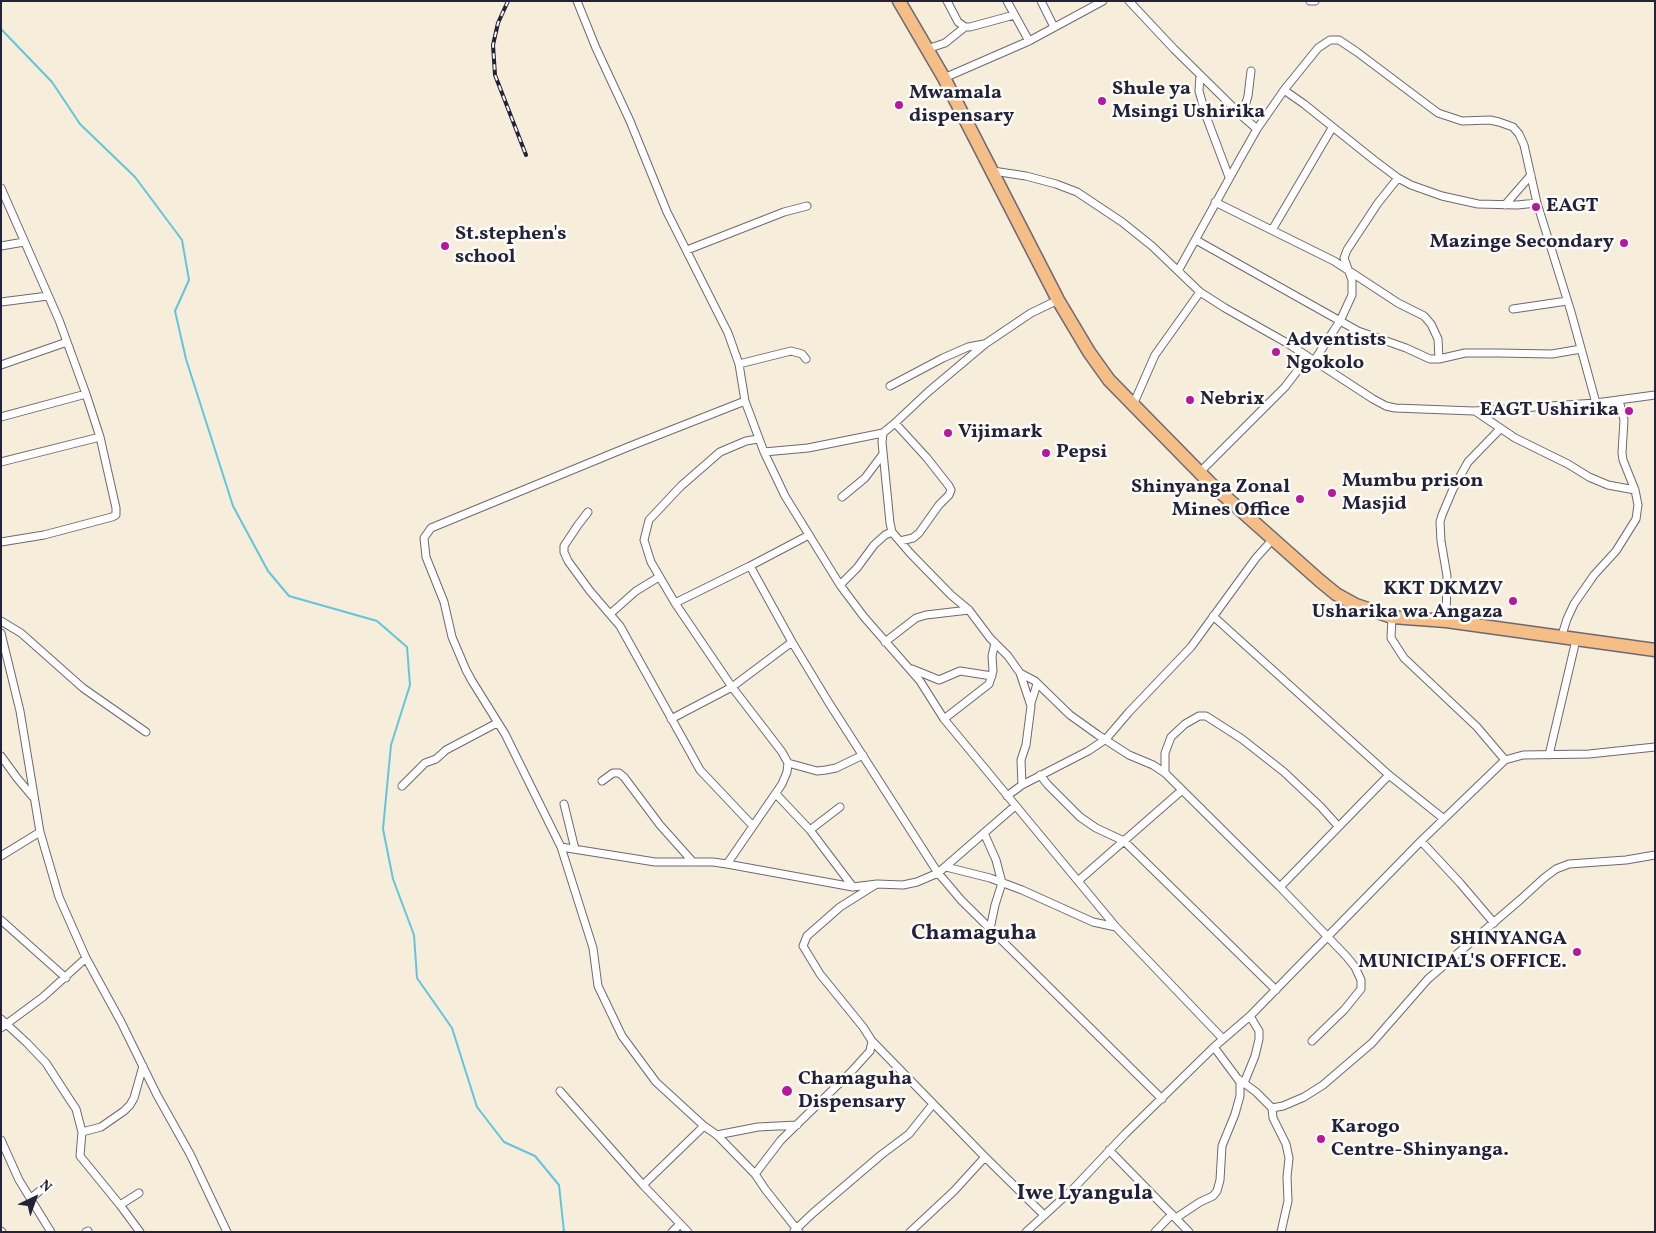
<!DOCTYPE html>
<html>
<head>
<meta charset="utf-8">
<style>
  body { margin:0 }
  #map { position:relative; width:1656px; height:1233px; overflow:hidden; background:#f6edda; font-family:Vollkorn,serif }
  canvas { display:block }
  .frame { position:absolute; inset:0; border:2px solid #22223b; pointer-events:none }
  .north { position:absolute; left:10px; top:1173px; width:50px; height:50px; -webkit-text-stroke:4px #fdfcf7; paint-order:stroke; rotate:42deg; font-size:14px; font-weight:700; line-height:20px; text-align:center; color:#22223b }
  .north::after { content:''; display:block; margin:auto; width:18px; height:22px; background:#22223b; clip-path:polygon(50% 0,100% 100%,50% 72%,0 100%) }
</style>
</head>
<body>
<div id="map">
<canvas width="1656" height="1233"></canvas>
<div class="frame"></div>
<div class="north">N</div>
</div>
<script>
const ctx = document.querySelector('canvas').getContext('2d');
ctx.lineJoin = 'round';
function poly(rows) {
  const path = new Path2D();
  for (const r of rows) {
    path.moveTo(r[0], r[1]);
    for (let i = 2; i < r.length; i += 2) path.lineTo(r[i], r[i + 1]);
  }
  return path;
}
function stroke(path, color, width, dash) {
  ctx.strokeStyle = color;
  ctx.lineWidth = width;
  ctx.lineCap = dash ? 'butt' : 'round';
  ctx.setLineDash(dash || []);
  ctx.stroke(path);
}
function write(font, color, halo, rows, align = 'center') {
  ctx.font = font + ' Vollkorn,serif';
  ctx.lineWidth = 5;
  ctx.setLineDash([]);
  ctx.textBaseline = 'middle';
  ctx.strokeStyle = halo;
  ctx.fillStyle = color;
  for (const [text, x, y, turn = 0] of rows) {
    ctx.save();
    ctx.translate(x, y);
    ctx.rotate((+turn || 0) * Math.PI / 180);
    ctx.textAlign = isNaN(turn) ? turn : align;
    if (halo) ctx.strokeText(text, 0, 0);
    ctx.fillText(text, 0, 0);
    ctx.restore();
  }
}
const stream = poly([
  [1,29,52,82,80,124,135,177,182,240,189,280,175,311,186,359,233,506,268,571,289,596,377,621,407,647,410,685,391,745,383,829,393,879,414,935,417,978,452,1028,477,1107,504,1142,535,1156,559,1185,564,1232]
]);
const street = poly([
  [577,1,596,48,630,121,667,212,728,333,739,364,745,401,764,452,785,496,840,585,864,617,920,681,944,719,1116,927,1223,1039],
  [947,1,958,22,965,27,970,27,1014,15],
  [1007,1,1029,41],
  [1041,1,1054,27],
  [1129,1,1174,49,1242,116,1257,129],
  [1310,1,1315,1],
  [927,49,945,43,965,27],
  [1200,75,1199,91,1206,116,1229,177],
  [944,78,1029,41,1103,1],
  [1284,90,1304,104,1374,160,1398,178,1411,185,1442,196,1478,204,1517,205,1537,203],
  [1242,116,1248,96,1251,71],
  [993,171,1026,176,1056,184,1077,192,1122,222,1152,246,1200,292,1225,308,1287,343,1373,399,1386,406,1395,408,1474,411,1596,403,1655,395],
  [1,188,59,320,86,394,100,437,116,508,116,515,112,517,44,535,1,542],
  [1215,202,1334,261,1398,303,1424,316,1431,324,1438,339,1439,359],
  [1505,205,1531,175],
  [1272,230,1332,128],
  [1196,240,1358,331,1406,348,1430,359,1439,359,1465,353,1498,353,1552,354,1581,349],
  [1,246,24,242],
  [687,250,784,212,807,206],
  [1178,271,1240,159,1257,129,1284,90,1318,48,1330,40,1339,40,1357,52,1438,113,1462,121,1490,120,1499,122,1513,127,1519,134,1524,145,1537,203,1571,312,1596,403],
  [1,302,48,296],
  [1513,309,1567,301],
  [1314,361,1340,321,1352,295,1352,280,1344,258,1347,250,1378,203,1398,178],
  [739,364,791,351,802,354,806,359],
  [1,365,67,342],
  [890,386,943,358,968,347,984,344],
  [745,401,628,447,431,528,424,538,426,557,444,602,452,637,466,670,472,681,505,734,561,847,593,948,598,986,622,1036,656,1082,704,1126,717,1135,755,1174,765,1189,799,1232],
  [1133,405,1155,355,1200,292],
  [1475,411,1515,438,1568,464,1589,477,1608,485,1635,490],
  [1,417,86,394],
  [895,423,927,458,949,486,951,490,949,495,939,505,919,533,913,538,900,541],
  [883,433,882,442,890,523,892,532,910,553,951,595,969,610,990,638,1008,656,1020,673,1035,681,1070,715,1098,735,1129,755,1153,765,1165,773,1280,887,1347,957,1355,967,1361,980,1361,989,1344,1010,1312,1041],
  [764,452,808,448,883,433,895,423,928,392,985,344,1031,313,1058,300],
  [1,462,100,437],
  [1200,472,1285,387,1308,357],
  [842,497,865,478,883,454],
  [588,512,578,525,564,546,564,552,568,561,590,591,620,626,700,770,752,825],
  [809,535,750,566,792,642,829,703,938,873,945,881,961,900,1162,1099],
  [840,585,857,568,874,545,885,535,892,532],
  [675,603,750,566],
  [610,614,636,591,659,577],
  [1213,616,1389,775,1444,819],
  [1392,617,1391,638,1404,658,1477,727,1505,760],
  [1,621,21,633,83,688,146,732],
  [1446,621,1447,576,1441,541,1440,522,1442,515,1453,489,1468,462,1500,429],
  [1,633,20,711,40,832,59,897,86,958,121,1022,157,1095,190,1154,227,1232],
  [1561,638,1567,619,1574,604,1594,575,1616,551,1636,519,1638,505,1635,490,1623,460,1622,453,1624,420,1619,400],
  [885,642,916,618,926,615,969,610],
  [912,669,939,680,960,671,992,676],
  [1020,673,1031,706,1026,745,1021,760,1022,785],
  [1031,703,1037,684],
  [671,719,732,687,792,642],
  [944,719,989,684,993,671,992,656,995,643],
  [1549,755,1576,640],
  [1,756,17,778,33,797],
  [788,763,817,771,826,770,836,768,863,755],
  [1165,773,1165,753,1171,737,1185,724,1199,716,1206,716,1242,739,1284,772,1321,807,1338,826],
  [1040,775,1048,785,1080,817,1096,828,1124,841,1276,990],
  [602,781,613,773,619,773,624,777,660,825,693,862],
  [402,786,425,763,436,759,446,750,497,723],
  [776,794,810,830,853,887],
  [1007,796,1022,785,1088,751,1106,739,1129,712,1191,647,1256,558,1273,539],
  [564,804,575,849],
  [810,830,840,807],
  [984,833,996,860,1002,883,995,905,990,929],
  [1421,841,1460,883,1494,923],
  [561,847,655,862,713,862,727,864,853,887,877,884,903,885,917,882,938,873,1015,806],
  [1,856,40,832],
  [727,864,782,784,787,772,788,763,782,752,732,687,675,603,651,562,644,540,649,520,681,486,720,452,746,441,758,439],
  [946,867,990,878,1022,890,1093,922,1116,927],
  [1078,881,1181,791],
  [1280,887,1389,775],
  [1,920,66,978],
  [1,1019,27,1043,46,1063,68,1097,76,1109,82,1132,80,1156,120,1205,140,1232],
  [1,1028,43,997,86,958],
  [872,1041,985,1157,1044,1215],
  [1237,1078,1256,1092,1272,1108,1283,1106,1304,1097,1323,1085,1372,1043,1428,979,1521,899,1544,878,1556,869,1569,864,1626,860,1655,855],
  [1244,1083,1255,1056,1259,1039,1259,1031,1250,1016],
  [560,1091,643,1185,688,1232],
  [1272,1108,1273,1118,1286,1144,1289,1158,1287,1177,1288,1201,1281,1232],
  [82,1132,101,1127,124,1111,130,1105,134,1098,143,1066],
  [717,1135,758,1127,797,1125],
  [1,1140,19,1180,51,1232],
  [1109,1150,1189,1232],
  [755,1174,781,1140,851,1072,870,1051,872,1041,863,1027,820,974,803,946,807,936,840,907,875,885],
  [643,1185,704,1126],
  [31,1198,47,1185],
  [120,1205,139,1193],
  [1176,1218,1200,1202,1213,1196,1217,1191,1220,1180,1222,1146,1235,1114,1240,1096,1240,1082,1214,1047],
  [1,1231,2,1232],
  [794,1231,813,1213,881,1155,909,1134,933,1104],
  [86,1232,88,1231],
  [672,1232,680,1224],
  [910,1232,954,1191,985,1157],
  [1026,1232,1073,1189,1125,1134,1214,1047,1250,1016,1421,841,1505,760,1523,755,1589,754,1655,747],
  [1155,1232,1172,1214]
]);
const highway = poly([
  [899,1,944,78,1058,300,1089,352,1109,380,1210,483,1319,580,1336,594,1356,605,1392,617,1446,621,1655,650]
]);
const rail = poly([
  [508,1,498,23,493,45,495,75,526,155]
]);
const markers = [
  [1102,101,5,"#b5179e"],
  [899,105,5,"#b5179e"],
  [1536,207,5,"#b5179e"],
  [1624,243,5,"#b5179e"],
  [445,246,5,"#b5179e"],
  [1276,352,5,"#b5179e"],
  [1190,400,5,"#b5179e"],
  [1629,411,5,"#b5179e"],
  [948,433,5,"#b5179e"],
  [1046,453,5,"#b5179e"],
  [1332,493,5,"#b5179e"],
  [1300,499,5,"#b5179e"],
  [1513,601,5,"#b5179e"],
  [1577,952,5,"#b5179e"],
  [787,1091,6,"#b5179e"],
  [1321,1139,5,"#b5179e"]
];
const poiNames = [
  ["Shule ya",1112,90],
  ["Msingi Ushirika",1112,113],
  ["Mwamala",909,94],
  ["dispensary",909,117],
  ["EAGT",1546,207],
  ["St.stephen's",455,235],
  ["school",455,258],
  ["Mazinge Secondary",1614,243,"right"],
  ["Adventists",1286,341],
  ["Ngokolo",1286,364],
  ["Nebrix",1200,400],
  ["EAGT Ushirika",1619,411,"right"],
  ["Vijimark",958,433],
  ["Pepsi",1056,453],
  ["Mumbu prison",1342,482],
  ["Masjid",1342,505],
  ["Shinyanga Zonal",1290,488,"right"],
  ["Mines Office",1290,511,"right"],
  ["KKT DKMZV",1503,590,"right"],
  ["Usharika wa Angaza",1503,613,"right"],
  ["SHINYANGA",1567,940,"right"],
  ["MUNICIPAL'S OFFICE.",1567,963,"right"],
  ["Chamaguha",798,1080],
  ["Dispensary",798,1103],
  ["Karogo",1331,1128],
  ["Centre-Shinyanga.",1331,1151]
];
const quarterNames = [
  ["Chamaguha",974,935],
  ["Iwe Lyangula",1085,1195]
];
stroke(stream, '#60c6dd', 2);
stroke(street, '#6c6973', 9);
stroke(highway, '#6c6973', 15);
stroke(street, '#fff', 7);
stroke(highway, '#f6be87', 12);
stroke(rail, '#22223b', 4);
stroke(rail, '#fdfcf7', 2, [5.5]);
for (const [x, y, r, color] of markers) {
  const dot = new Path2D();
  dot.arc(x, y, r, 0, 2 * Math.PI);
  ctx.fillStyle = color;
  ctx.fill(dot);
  stroke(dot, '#fdfcf7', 2);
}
write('bold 20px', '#22223b', '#fdfcf7', poiNames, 'left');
write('bold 22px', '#22223b', '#fdfcf7', quarterNames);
</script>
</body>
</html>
